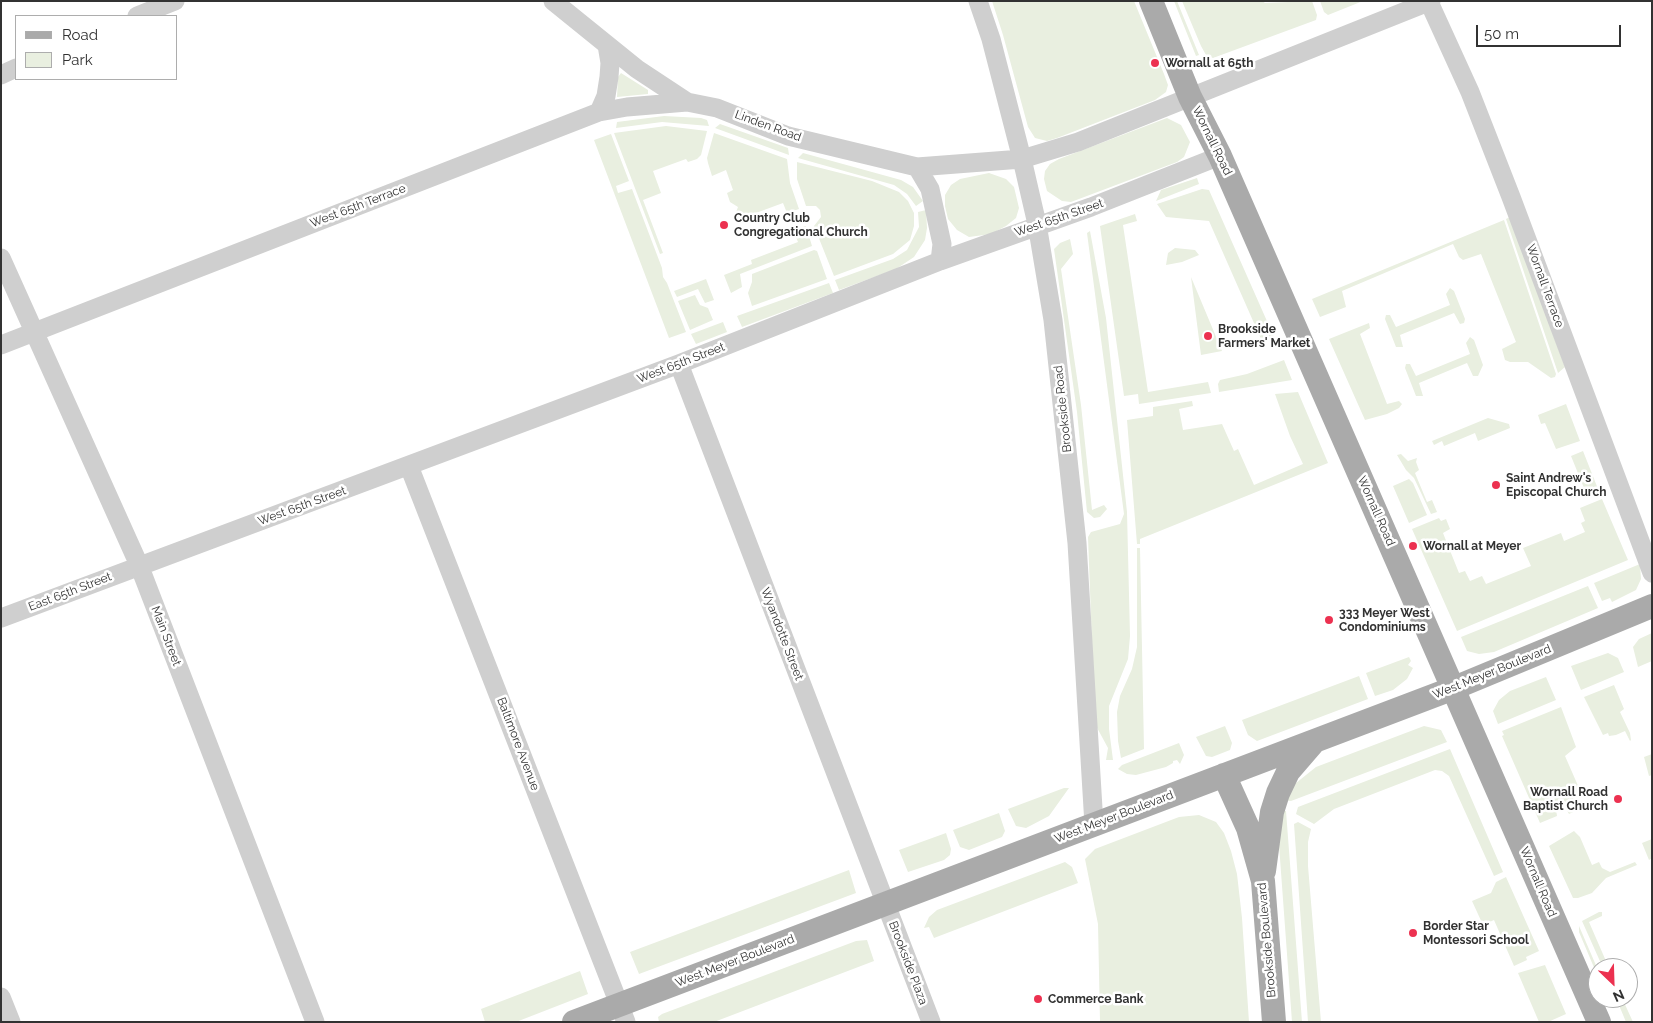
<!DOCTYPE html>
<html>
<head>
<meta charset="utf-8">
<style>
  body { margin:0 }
  #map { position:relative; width:1653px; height:1023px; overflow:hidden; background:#fff; font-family:Raleway,sans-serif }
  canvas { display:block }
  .frame { position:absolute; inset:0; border:2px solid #323232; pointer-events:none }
  .legend { position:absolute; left:15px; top:15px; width:162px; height:65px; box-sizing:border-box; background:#fff; border:1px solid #adadad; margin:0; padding:6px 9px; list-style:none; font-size:15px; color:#323232 }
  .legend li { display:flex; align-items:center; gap:10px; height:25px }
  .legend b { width:25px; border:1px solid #adadad }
  .north { position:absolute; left:1588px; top:958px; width:50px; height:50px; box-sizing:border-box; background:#fff; border:1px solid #adadad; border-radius:50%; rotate:156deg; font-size:14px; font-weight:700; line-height:20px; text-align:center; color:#323232 }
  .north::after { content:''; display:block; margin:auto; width:18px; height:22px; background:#ec3150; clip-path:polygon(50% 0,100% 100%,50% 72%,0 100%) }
  .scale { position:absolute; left:1476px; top:25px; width:145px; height:22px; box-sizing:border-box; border:2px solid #323232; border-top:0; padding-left:6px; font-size:15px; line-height:18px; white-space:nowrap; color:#323232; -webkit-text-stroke:4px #fff; paint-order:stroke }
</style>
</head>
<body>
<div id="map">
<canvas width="1653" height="1023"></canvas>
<div class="frame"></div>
<ul class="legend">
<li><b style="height:6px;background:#aaa"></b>Road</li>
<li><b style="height:14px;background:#e9efe0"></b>Park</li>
</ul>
<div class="north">N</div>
<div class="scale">50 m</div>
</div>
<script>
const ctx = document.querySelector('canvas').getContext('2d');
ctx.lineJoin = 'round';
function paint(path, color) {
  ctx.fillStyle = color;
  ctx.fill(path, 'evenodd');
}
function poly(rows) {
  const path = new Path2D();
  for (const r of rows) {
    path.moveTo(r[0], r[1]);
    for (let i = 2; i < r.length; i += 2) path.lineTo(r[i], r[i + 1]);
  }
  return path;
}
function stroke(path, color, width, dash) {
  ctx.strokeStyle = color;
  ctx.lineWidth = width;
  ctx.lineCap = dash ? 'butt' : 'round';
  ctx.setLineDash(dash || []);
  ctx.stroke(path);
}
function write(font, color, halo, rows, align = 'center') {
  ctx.font = font + ' Raleway,sans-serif';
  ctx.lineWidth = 5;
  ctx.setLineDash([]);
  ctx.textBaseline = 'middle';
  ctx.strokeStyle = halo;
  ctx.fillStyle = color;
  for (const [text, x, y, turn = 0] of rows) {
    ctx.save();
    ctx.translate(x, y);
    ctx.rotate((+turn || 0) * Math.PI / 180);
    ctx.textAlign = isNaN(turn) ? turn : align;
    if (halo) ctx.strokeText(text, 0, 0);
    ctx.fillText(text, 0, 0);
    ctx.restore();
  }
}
const green = poly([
  [992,1,1134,1,1164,74,1168,85,1166,92,1155,100,1057,138,1047,141,1035,138,1028,127,1003,35],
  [1174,1,1177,1,1199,55,1196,56],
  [1182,1,1262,1,1265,3,1312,1,1317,15,1316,20,1213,58,1206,55,1201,46],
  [1320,1,1363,1,1328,15,1324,12],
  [621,73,648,90,648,94,617,97,618,77],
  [664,116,701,118,707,120,709,126,662,122,616,128,617,122],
  [1167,118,1181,125,1190,142,1184,157,1177,162,1071,202,1062,201,1047,191,1044,179,1045,171,1050,164,1059,159],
  [720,124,788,148,789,155,715,128],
  [666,126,707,131,701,155,697,159,688,162,686,159,653,171,661,193,643,200,663,253,660,254,614,133],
  [714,133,787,159,790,183,799,209,787,213,783,203,737,220,735,215,738,207,730,202,727,193,733,190,726,170,712,176,708,163,707,158],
  [611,134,629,181,616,186,618,193,632,189,662,268,663,277,667,283,686,332,669,338,594,140],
  [803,153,901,180,913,187,923,201,916,206,907,194,894,185,798,158],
  [797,162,872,181,899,192,908,201,914,213,914,226,910,240,893,254,834,276,814,226,821,217,820,210,816,206,806,206,797,179],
  [989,173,1006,179,1014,187,1019,208,1016,218,1006,226,991,234,969,237,957,230,948,219,945,206,945,195,951,185,960,179],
  [1197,178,1199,184,1156,201,1161,190],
  [1202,189,1209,190,1274,337,1271,340,1263,341,1261,339,1209,221,1166,217,1157,204],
  [926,210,927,228,925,240,914,257,896,269,839,290,835,280,893,259,907,250,919,227,918,212],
  [1135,214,1137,221,1123,225,1148,392,1208,382,1211,393,1139,404,1138,394,1124,396,1100,226],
  [1510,217,1565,367,1558,373,1506,219],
  [1504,220,1556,374,1555,377,1551,378,1528,362,1510,362,1505,360,1502,349,1516,342,1481,254,1463,260,1459,257,1453,244,1342,291,1346,307,1320,317,1312,299],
  [806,226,812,246,740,274,742,287,731,293,724,275,752,264,751,260,798,242,793,230],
  [1090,231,1106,318,1127,512,1130,636,1128,659,1109,706,1109,729,1113,760,1106,760,1108,748,1095,724,1088,537,1091,532,1120,524,1124,514,1087,233],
  [1070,239,1073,254,1061,269,1081,405,1092,510,1104,505,1107,509,1100,517,1094,518,1087,512,1077,412,1054,249,1060,243],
  [1175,248,1195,250,1199,255,1182,262,1166,265,1168,253],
  [814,250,817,251,827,279,752,306,748,293,752,282,752,274],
  [1191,277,1222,351,1201,355],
  [706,279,714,300,705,303,698,289,677,297,674,291],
  [829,283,833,293,742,327,737,316],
  [1450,288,1454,291,1465,319,1464,323,1460,324,1454,313,1400,335,1403,347,1396,347,1385,319,1386,315,1390,315,1396,327,1450,305,1446,294],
  [695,295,700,305,708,308,713,320,690,330,678,301],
  [723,322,727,332,696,344,691,334],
  [1369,323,1370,328,1360,334,1387,404,1399,401,1402,404,1399,408,1387,414,1365,420,1329,339],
  [1470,337,1474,340,1483,365,1478,376,1473,376,1467,363,1419,383,1423,396,1416,396,1405,368,1406,364,1410,364,1416,376,1470,354,1466,343],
  [1284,360,1292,380,1219,392,1218,384,1220,380,1247,374],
  [1298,392,1328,463,1140,539,1140,544,1137,544,1127,420,1153,416,1153,407,1192,401,1193,406,1179,409,1183,430,1222,424,1234,451,1238,449,1254,485,1303,464,1290,436,1275,394],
  [1566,404,1580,441,1556,449,1545,423,1541,424,1538,415],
  [1488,418,1509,424,1510,428,1478,441,1475,433,1444,446,1442,441,1434,445,1432,441],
  [1583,451,1598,489,1586,493,1571,456],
  [1401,454,1408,461,1417,458,1416,462,1419,470,1415,473,1427,502,1432,500,1437,512,1431,514,1414,478,1406,470,1397,455],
  [1409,479,1413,483,1427,515,1409,523,1393,486],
  [1602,499,1628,560,1457,631,1412,529,1439,518,1441,521,1446,519,1450,529,1443,533,1459,573,1465,571,1470,581,1482,576,1486,584,1531,566,1523,548,1561,533,1564,541,1585,532,1581,523,1585,521,1580,508],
  [1137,548,1140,548,1144,749,1121,758,1118,741,1117,712,1120,696,1132,669,1137,647],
  [1640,564,1641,579,1636,590,1612,602,1610,598,1602,601,1594,583],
  [1588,586,1598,608,1494,652,1479,654,1467,651,1461,637],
  [1652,633,1652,661,1638,667,1633,647,1639,639],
  [1608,653,1618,658,1624,672,1581,690,1571,666],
  [1409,657,1411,661,1408,665,1413,668,1407,679,1393,690,1375,696,1366,673],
  [1359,676,1368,699,1257,741,1248,735,1242,720],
  [1546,677,1556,700,1498,724,1493,711,1499,700,1510,691],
  [1614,685,1624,709,1620,712,1630,733,1631,740,1630,741,1625,731,1616,735,1609,736,1608,733,1603,735,1584,697],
  [1561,707,1576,747,1565,756,1579,788,1572,801,1575,811,1569,814,1564,805,1556,809,1557,816,1540,823,1502,736,1504,735,1502,731],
  [1225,726,1232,743,1230,750,1212,757,1206,756,1196,737],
  [1424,726,1441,730,1447,742,1291,801,1284,800,1296,783,1316,767],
  [1179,743,1184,755,1180,764,1177,760,1173,761,1173,763,1166,767,1136,775,1127,774,1118,769,1122,765],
  [1450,749,1503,872,1494,876,1449,776,1442,771,1435,770,1334,809,1314,824,1296,814,1298,807],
  [1652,754,1652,775,1649,776,1644,757],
  [1064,788,1069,788,1049,816,1026,828,1016,826,1008,809],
  [1281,811,1286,811,1302,1022,1292,1022,1279,845],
  [999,813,1005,831,1002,837,969,850,960,847,953,830],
  [1199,815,1216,822,1224,833,1231,851,1237,874,1242,918,1249,1022,1100,1022,1098,924,1085,859,1095,849,1179,817],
  [1298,822,1311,829,1308,842,1308,866,1321,1022,1308,1022,1294,824],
  [1574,831,1580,837,1592,865,1599,862,1602,868,1610,872,1635,862,1637,865,1606,878,1592,893,1578,898,1573,898,1549,846],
  [946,833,951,849,950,855,944,860,908,872,899,850],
  [1652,839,1652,858,1649,860,1642,843],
  [1065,862,1072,867,1078,883,934,938,929,927,924,928,929,917,937,910],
  [849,870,856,893,639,974,630,952],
  [1506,877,1539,951,1526,957,1527,960,1514,966,1494,920,1483,925,1472,901,1491,893,1496,882],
  [1599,912,1602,912,1602,916,1589,922,1609,968,1603,968,1582,921],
  [1579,926,1598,970,1598,977,1579,932],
  [867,940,874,961,714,1022,659,1022,658,1017,662,1014,856,941],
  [1545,965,1566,1014,1548,1022,1539,1022,1518,973],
  [580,971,588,994,516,1022,485,1022,481,1009],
  [1616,998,1622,998,1633,1022,1626,1022]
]);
const minor = poly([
  [553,1,637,69,687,102,717,108,788,136,917,167,1022,159,1078,142,1431,1],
  [978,1,991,39,1022,159,1037,224,1053,320,1077,543,1094,825],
  [1429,2,1470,92,1511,197,1652,573],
  [137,16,175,1],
  [1,75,16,68],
  [599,112,606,96,609,77,610,63,607,45],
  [917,167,930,189,942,244,940,261],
  [1,258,139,565,315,1022],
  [1,345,599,112,627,107,687,102],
  [679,364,931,1022],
  [409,466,626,1022],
  [1,618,679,364,940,261,1091,207,1220,156],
  [1,997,11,1022]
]);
const major = poly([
  [1151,1,1190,97,1220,156,1599,1022],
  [1224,775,1248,828,1263,881,1274,1022],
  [1264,871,1272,812,1278,793,1288,772,1313,743],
  [574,1022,1454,688,1652,606]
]);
const markers = [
  [1155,63,5,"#ec3150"],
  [724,225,5,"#ec3150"],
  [1208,336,5,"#ec3150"],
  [1496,485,5,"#ec3150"],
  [1413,546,5,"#ec3150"],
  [1329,620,5,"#ec3150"],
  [1618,799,5,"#ec3150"],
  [1413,933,5,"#ec3150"],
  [1038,999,5,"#ec3150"]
];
const poiNames = [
  ["Wornall at 65th",1165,63],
  ["Country Club",734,218],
  ["Congregational Church",734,232],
  ["Brookside",1218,329],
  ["Farmers' Market",1218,343],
  ["Saint Andrew's",1506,478],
  ["Episcopal Church",1506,492],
  ["Wornall at Meyer",1423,546],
  ["333 Meyer West",1339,613],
  ["Condominiums",1339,627],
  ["Wornall Road",1608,792,"right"],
  ["Baptist Church",1608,806,"right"],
  ["Border Star",1423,926],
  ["Montessori School",1423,940],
  ["Commerce Bank",1048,999]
];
const streetNames = [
  ["Linden Road",768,126,20],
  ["Wornall Road",1212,141,64],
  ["West 65th Terrace",358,206,-21],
  ["West 65th Street",1059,218,-19],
  ["Wornall Terrace",1545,286,70],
  ["West 65th Street",681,363,-21],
  ["Brookside Road",1063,409,-96],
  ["West 65th Street",302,506,-20],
  ["Wornall Road",1376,511,66],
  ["East 65th Street",70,592,-21],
  ["Wyandotte Street",782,634,69],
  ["Main Street",166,636,69],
  ["West Meyer Boulevard",1492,672,-22],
  ["Baltimore Avenue",518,744,69],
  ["West Meyer Boulevard",1114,817,-21],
  ["Wornall Road",1538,882,67],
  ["Brookside Boulevard",1267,940,-95],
  ["West Meyer Boulevard",735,961,-21],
  ["Brookside Plaza",908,963,69]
];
paint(green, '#e9efe0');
stroke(minor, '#cfcfcf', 19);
stroke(major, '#aaa', 24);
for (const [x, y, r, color] of markers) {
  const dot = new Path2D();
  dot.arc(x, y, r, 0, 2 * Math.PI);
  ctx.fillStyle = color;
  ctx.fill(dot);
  stroke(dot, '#fff', 2);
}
write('bold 12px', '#323232', '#fff', poiNames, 'left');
write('12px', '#323232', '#fff', streetNames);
</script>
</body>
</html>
